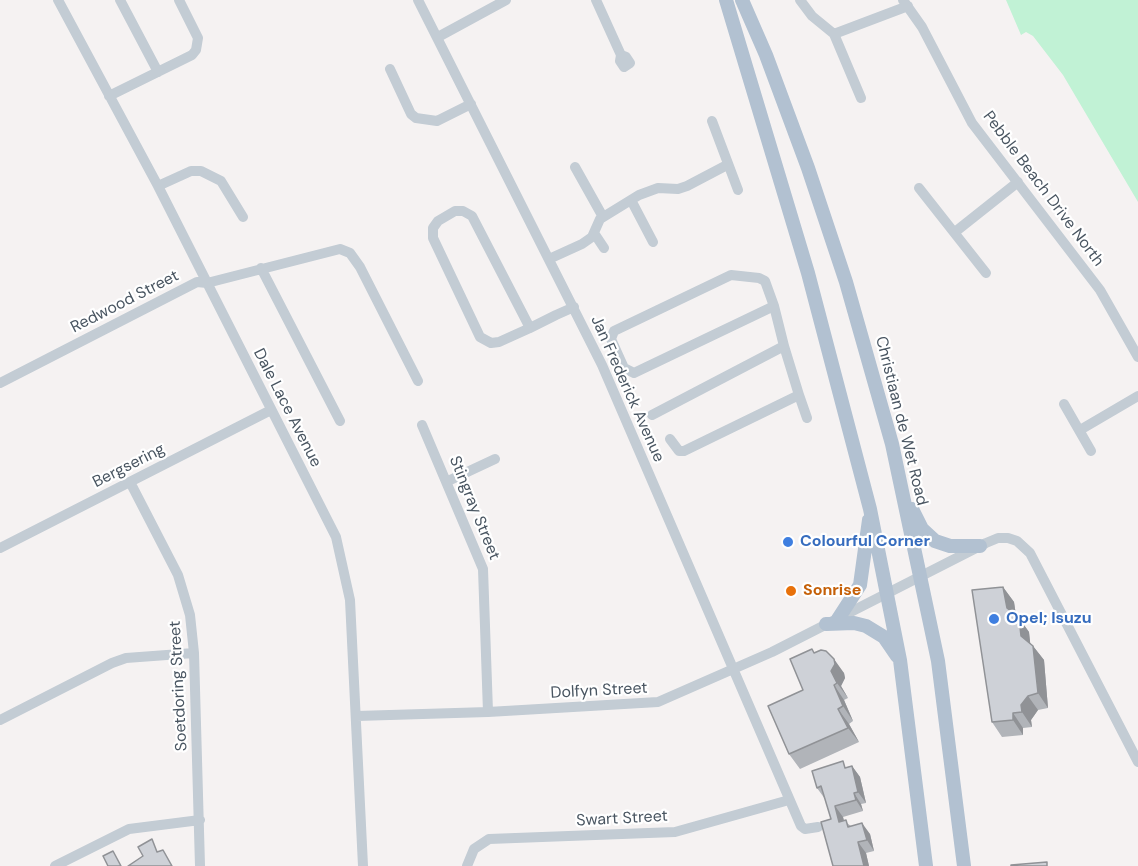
<!DOCTYPE html>
<html>
<head>
<meta charset="utf-8">
<style>
  body { margin:0 }
  canvas { display:block; background:#f5f2f2 }
</style>
</head>
<body>
<canvas width="1138" height="866"></canvas>
<script>
const ctx = document.querySelector('canvas').getContext('2d');
ctx.lineJoin = 'round';
function paint(path, color) {
  ctx.fillStyle = color;
  ctx.fill(path, 'evenodd');
}
function poly(rows) {
  const path = new Path2D();
  for (const r of rows) {
    path.moveTo(r[0], r[1]);
    for (let i = 2; i < r.length; i += 2) path.lineTo(r[i], r[i + 1]);
  }
  return path;
}
function stroke(path, color, width, dash) {
  ctx.strokeStyle = color;
  ctx.lineWidth = width;
  ctx.lineCap = dash ? 'butt' : 'round';
  ctx.setLineDash(dash || []);
  ctx.stroke(path);
}
function write(font, color, halo, rows, align = 'center') {
  ctx.font = font + ' "DM Sans",sans-serif';
  ctx.lineWidth = 4.5;
  ctx.setLineDash([]);
  ctx.textBaseline = 'middle';
  ctx.strokeStyle = halo;
  ctx.fillStyle = color;
  for (const [text, x, y, turn = 0] of rows) {
    ctx.save();
    ctx.translate(x, y);
    ctx.rotate((+turn || 0) * Math.PI / 180);
    ctx.textAlign = isNaN(turn) ? turn : align;
    if (halo) ctx.strokeText(text, 0, 0);
    ctx.fillText(text, 0, 0);
    ctx.restore();
  }
}
const green = poly([
  [1006,0,1138,0,1138,202,1063,75,1033,36,1026,32,1021,35]
]);
const minor = poly([
  [58,0,158,186,336,537,350,600,363,866],
  [120,0,158,72],
  [418,0,602,365,801,826,805,829,818,827],
  [596,0,621,55,620,61,624,67,630,63,626,57,621,55],
  [800,0,812,16,834,34],
  [903,0,922,27,972,123,1100,290,1138,357],
  [438,37,506,0],
  [390,69,411,114,416,118,437,121,471,104],
  [109,96,192,55,196,50,198,38,179,0],
  [861,98,834,34,908,6],
  [712,121,738,190],
  [575,167,603,217],
  [158,186,191,171,201,171,221,181,243,217],
  [919,188,986,273],
  [631,200,653,242],
  [955,232,1018,182],
  [594,233,604,248],
  [549,259,582,244,592,237,600,219,639,195,658,188,678,189,687,186,727,165],
  [261,268,340,421],
  [774,306,634,373,624,368,611,339,614,331,731,275,759,278,765,281,774,306,784,346],
  [530,328,472,216,463,211,455,211,438,221,433,228,433,238,480,337,491,343,499,342,530,328,556,315,574,307],
  [0,383,197,282,207,283,340,249,350,253,360,267,418,381],
  [799,395,807,418],
  [1064,404,1091,451],
  [652,415,784,346,799,395,684,451,679,451,670,439],
  [422,425,483,569,488,712],
  [1080,430,1138,396],
  [448,481,495,459],
  [130,482,178,575,190,615,194,653,200,866],
  [0,548,271,410],
  [357,716,488,712,658,702,772,652,986,543,998,538,1008,538,1017,541,1030,553,1138,762],
  [0,720,112,663,126,658,194,653],
  [55,866,129,829,200,820],
  [467,866,474,849,489,839,675,832,789,800]
]);
const major = poly([
  [726,0,808,273,870,509,900,660,926,866],
  [742,0,766,55,808,168,846,282,892,444,938,661,964,866],
  [912,509,922,529,935,541,950,546,980,546],
  [838,619,860,585,869,520],
  [826,624,854,623,866,626,884,637,897,656]
]);
const wall = poly([
  [1003,587,1014,602,1016,615,1019,618,1029,632,1030,643,1033,646,1044,660,1048,708,1038,710,1031,720,1032,727,1023,728,1023,735,1002,737,992,722],
  [815,653,844,673,845,678,841,686,848,698,844,700,853,721,849,724,859,742,800,769,789,754],
  [852,766,860,777,866,803,861,804,863,811,843,817,844,821,851,826,870,834,874,851,866,853,869,866,833,866,831,819,825,799,817,788,848,767]
]);
const shadedWall = poly([
  [1003,587,1014,602,1017,622,1007,608],
  [1019,618,1029,632,1031,650,1021,636],
  [1033,646,1044,660,1048,708,1038,693],
  [834,659,844,673,845,678,841,686,848,698,837,683,831,671],
  [834,685,844,700,853,721,843,706],
  [1028,696,1038,710,1031,720,1032,727,1022,712,1021,705],
  [838,709,849,724,859,742,848,728],
  [1013,713,1023,728,1023,735,1013,720],
  [852,766,860,777,866,803,858,792],
  [854,793,861,804,863,811,856,800],
  [835,806,843,817,847,833,839,822],
  [862,823,870,834,874,851,867,840],
  [858,842,866,853,869,866,864,866]
]);
const building = poly([
  [1003,587,1007,608,1019,618,1021,636,1033,646,1038,693,1028,696,1021,705,1022,712,1013,713,1013,720,992,722,972,590,1003,587],
  [812,649,814,653,821,650,826,651,834,659,835,664,831,671,837,683,834,685,843,706,838,709,848,728,789,754,768,706,803,690,790,659,812,649],
  [843,761,845,768,852,766,858,792,854,793,856,800,835,806,839,822,846,820,848,827,862,823,867,840,858,842,864,866,833,866,821,822,831,819,821,786,817,788,812,771,843,761],
  [152,839,157,852,163,850,172,866,128,866,143,856,138,847,152,839],
  [113,851,121,866,108,866,103,856,113,851],
  [1047,862,1047,866,1011,866,1011,865,1047,862]
]);
const markers = [
  [788,542,6,"#3f7fe0"],
  [791,591,6,"#e8710a"],
  [994,619,6,"#3f7fe0"]
];
const streetNames = [
  ["Pebble Beach Drive North",1043,189,53],
  ["Redwood Street",125,302,-27],
  ["Jan Frederick Avenue",627,389,66],
  ["Dale Lace Avenue",287,408,63],
  ["Christiaan de Wet Road",901,421,76],
  ["Bergsering",129,466,-27],
  ["Stingray Street",474,508,68],
  ["Soetdoring Street",179,686,-93],
  ["Dolfyn Street",599,691,-3],
  ["Swart Street",622,819,-3]
];
const shopNames = [
  ["Colourful Corner",800,542],
  ["Opel; Isuzu",1006,619]
];
const foodNames = [
  ["Sonrise",803,591]
];
paint(green, '#c1f2d5');
stroke(minor, '#c3ccd4', 10);
stroke(major, '#b2c1d1', 14);
paint(wall, '#b1b4b9');
paint(shadedWall, '#909296');
paint(building, '#ced1d7');
stroke(building, '#909296', 1.5);
for (const [x, y, r, color] of markers) {
  const dot = new Path2D();
  dot.arc(x, y, r, 0, 2 * Math.PI);
  ctx.fillStyle = color;
  ctx.fill(dot);
  stroke(dot, '#fff', 2);
}
write('16px', '#495561', '#fff', streetNames);
write('bold 16px', '#366cbe', '#fff', shopNames, 'left');
write('bold 16px', '#c56008', '#fff', foodNames, 'left');
</script>
</body>
</html>
